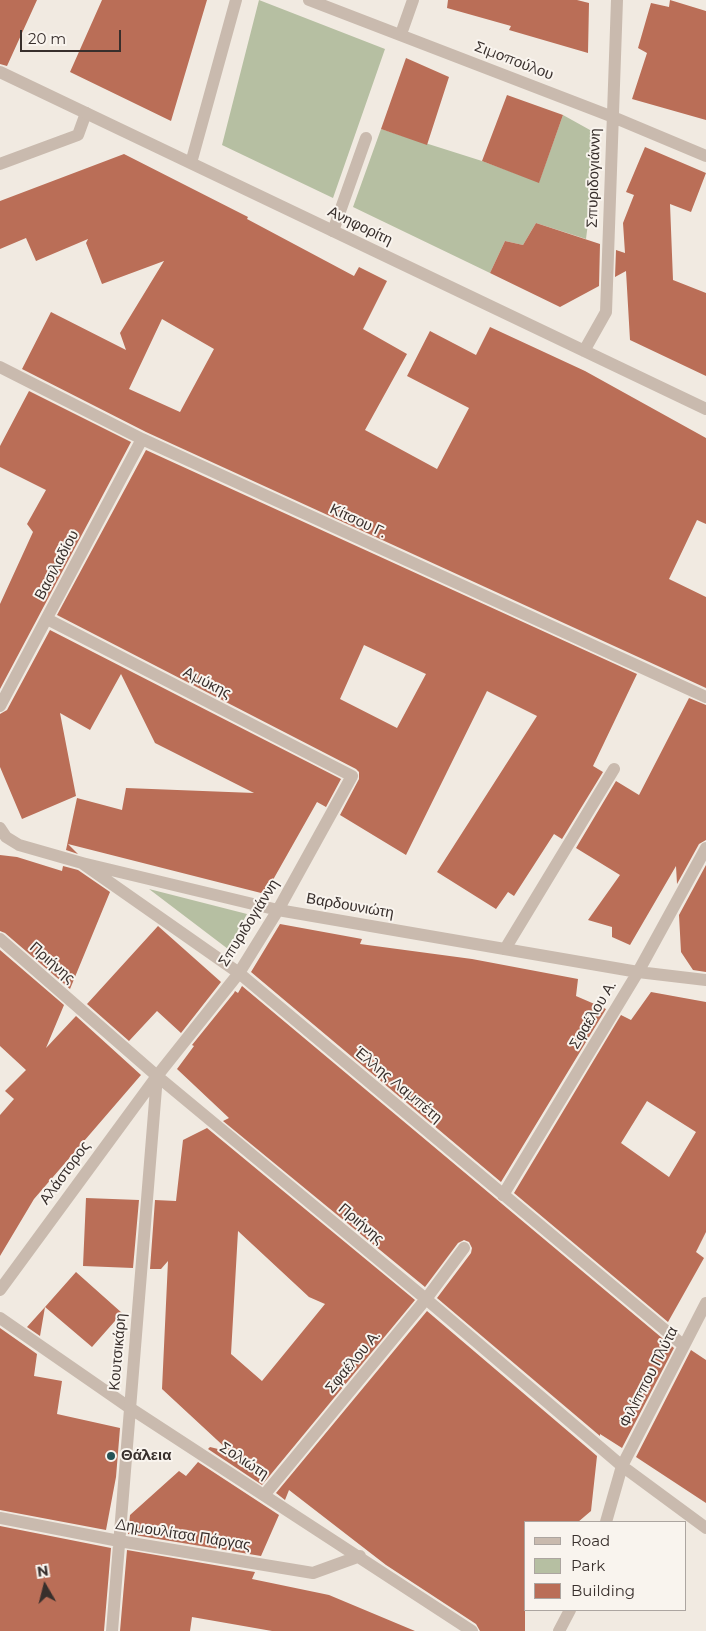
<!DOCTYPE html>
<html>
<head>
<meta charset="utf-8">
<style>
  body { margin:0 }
  #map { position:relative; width:706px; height:1631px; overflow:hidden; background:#f1eae1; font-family:Montserrat,sans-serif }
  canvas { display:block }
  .legend { position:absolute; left:524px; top:1521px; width:162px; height:90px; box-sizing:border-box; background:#f9f4ee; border:1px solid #aca5a0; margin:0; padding:6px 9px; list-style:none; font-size:15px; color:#382f2c }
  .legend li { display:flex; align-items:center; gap:10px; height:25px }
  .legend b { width:25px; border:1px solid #aca5a0 }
  .north { position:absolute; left:20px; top:1561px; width:50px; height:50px; -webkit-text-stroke:4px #f9f4ee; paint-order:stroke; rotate:352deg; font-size:14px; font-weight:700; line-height:20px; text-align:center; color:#382f2c }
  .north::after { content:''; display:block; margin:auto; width:18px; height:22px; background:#382f2c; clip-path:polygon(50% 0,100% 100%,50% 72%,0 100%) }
  .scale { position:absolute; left:20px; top:30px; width:101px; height:22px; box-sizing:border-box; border:2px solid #382f2c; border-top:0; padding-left:6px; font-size:15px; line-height:18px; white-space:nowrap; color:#382f2c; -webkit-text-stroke:4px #f9f4ee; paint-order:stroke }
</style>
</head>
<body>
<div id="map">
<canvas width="706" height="1631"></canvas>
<ul class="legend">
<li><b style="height:6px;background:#c9baae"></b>Road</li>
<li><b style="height:14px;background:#b6bfa2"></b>Park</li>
<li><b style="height:14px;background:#ba6e57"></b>Building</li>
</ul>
<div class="north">N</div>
<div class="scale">20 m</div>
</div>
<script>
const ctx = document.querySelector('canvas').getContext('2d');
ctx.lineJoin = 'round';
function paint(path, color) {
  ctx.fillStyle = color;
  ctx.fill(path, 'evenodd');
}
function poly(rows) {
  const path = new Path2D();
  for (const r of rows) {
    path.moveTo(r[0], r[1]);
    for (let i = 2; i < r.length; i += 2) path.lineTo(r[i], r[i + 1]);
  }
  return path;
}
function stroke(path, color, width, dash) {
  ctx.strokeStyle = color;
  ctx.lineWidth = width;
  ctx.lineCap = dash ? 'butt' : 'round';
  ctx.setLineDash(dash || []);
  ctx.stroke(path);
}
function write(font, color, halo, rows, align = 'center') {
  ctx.font = font + ' Montserrat,sans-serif';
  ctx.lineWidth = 4;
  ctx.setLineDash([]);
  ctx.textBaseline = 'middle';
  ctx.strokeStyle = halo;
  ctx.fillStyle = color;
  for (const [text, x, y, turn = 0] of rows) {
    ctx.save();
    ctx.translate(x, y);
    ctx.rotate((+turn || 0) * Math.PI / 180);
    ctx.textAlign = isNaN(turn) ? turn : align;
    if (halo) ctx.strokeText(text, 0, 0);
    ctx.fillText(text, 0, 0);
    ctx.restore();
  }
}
const green = poly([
  [259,0,385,49,333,198,222,145],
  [563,115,599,135,586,239,536,223,523,245,505,241,490,273,353,207,381,129,482,161,539,182],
  [149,889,247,914,228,949]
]);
const building = poly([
  [0,0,37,0,7,66,0,64],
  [102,0,207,0,171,121,70,72],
  [448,0,577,0,589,3,588,53,509,30,511,26,447,8],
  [670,0,706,11,706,120,632,99,647,53,638,48,651,3,669,7],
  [406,58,449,77,427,145,381,129],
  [507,95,563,115,539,183,482,161],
  [645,147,706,173,691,212,670,204,673,280,706,293,706,376,630,340,626,271,615,277,616,250,625,253,623,223,634,195,626,192],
  [124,154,248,217,247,219,354,276,359,267,387,281,363,329,407,354,365,430,437,469,469,408,407,376,430,331,476,355,490,327,585,371,706,438,706,524,697,520,669,579,706,597,706,688,146,432,22,369,51,312,126,350,120,333,164,261,102,284,86,243,88,239,36,261,26,238,0,249,0,201],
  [162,319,214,349,180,412,129,389],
  [536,223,600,244,599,286,560,307,490,273,505,241,523,245],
  [29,391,131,442,0,689,0,604,33,532,27,524,46,490,0,467,0,446],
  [146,450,637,674,593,766,603,772,562,839,554,834,514,896,508,892,496,909,437,872,537,716,487,691,406,855,340,815,359,779,359,772,356,769,57,615],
  [364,645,426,674,397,728,340,699],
  [50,630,341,779,326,807,317,802,265,894,68,844,78,854,66,850,77,798,122,810,126,788,254,793,155,743,121,674,90,730,60,713,76,796,22,819,0,767,0,714,7,710],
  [689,698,706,705,706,840,699,844,677,884,676,866,630,945,612,937,612,927,588,920,620,875,576,848,616,781,639,795],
  [0,855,17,857,62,871,63,866,78,870,110,892,70,989,5,933,0,931],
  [706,865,706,972,693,970,681,952,679,915],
  [280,924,362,939,360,944,472,959,578,979,576,996,606,1009,501,1182,251,972],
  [158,926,221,982,181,1033,157,1011,129,1041,87,1004],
  [0,950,64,1005,46,1048,76,1016,141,1075,34,1199,0,1256,0,1115,14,1099,5,1091,26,1070,0,1046],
  [242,986,674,1348,622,1448,600,1434,600,1436,437,1298,471,1253,472,1248,469,1242,464,1240,458,1243,425,1287,223,1121,229,1118,177,1069,194,1046,192,1045,234,993,235,991,238,993],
  [651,992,706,1002,706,1232,696,1252,704,1258,668,1322,514,1193,621,1015,631,1020],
  [647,1101,696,1132,669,1177,621,1143],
  [207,1128,415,1300,262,1485,208,1449,210,1447,230,1452,162,1389,168,1261,161,1269,150,1269,155,1200,176,1201,183,1140],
  [238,1231,309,1297,325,1304,262,1381,231,1354],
  [86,1198,139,1200,133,1268,83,1266],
  [76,1272,122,1313,92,1347,45,1307],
  [45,1307,40,1336,27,1327],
  [427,1311,597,1456,591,1511,578,1522,525,1522,525,1631,480,1631,476,1624,386,1565,289,1490,285,1500,276,1493],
  [0,1328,37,1354,34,1376,62,1381,57,1414,120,1428,116,1477,106,1530,0,1510],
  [691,1350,706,1360,706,1503,636,1457],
  [198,1462,279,1515,261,1556,128,1534,130,1515,179,1471,186,1476],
  [0,1526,111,1548,104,1631,0,1631],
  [127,1550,255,1572,252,1579,329,1595,415,1631,272,1631,192,1617,190,1631,120,1631]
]);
const pedestrian = poly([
  [0,164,78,135,86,113],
  [333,231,366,138],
  [505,949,614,769],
  [0,1318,130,1408]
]);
const minor = poly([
  [309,0,613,117,706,156],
  [401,34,413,0],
  [0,72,706,409],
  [191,163,236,0],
  [584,351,606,312,617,0],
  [0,367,142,439,706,697],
  [0,706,142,439],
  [0,828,6,837,19,845,82,863,278,910,638,972,706,980],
  [82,863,239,973,683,1345],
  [0,939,157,1076,426,1299,622,1466,706,1528],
  [503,1195,638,972,706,848],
  [0,1290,157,1076,239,973,278,910,352,776,47,619],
  [130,1408,472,1631],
  [265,1494,426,1299,464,1248],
  [0,1518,119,1541,313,1573,360,1556],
  [606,1522,622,1466,706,1303],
  [112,1631,157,1076],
  [559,1631,570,1610]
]);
const markers = [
  [111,1456,5,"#255356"]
];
const streetNames = [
  ["Σιμοπούλου",514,61,21],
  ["Σπυριδογιάννη",594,178,-88],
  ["Ανηφορίτη",360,226,26],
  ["Κίτσου Γ.",358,521,25],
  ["Βασιλαδίου",57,565,-62],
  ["Αμύκης",207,683,27],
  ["Βαρδουνιώτη",350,906,10],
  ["Σπυριδογιάννη",249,923,-58],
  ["Πριήνης",52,963,41],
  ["Σφαέλου Α.",593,1015,-59],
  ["Έλλης Λαμπέτη",398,1085,40],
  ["Αλάστορος",65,1173,-54],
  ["Πριήνης",361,1224,40],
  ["Κουτσικάρη",118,1352,-85],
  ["Σφαέλου Α.",353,1362,-50],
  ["Φιλίππου Πλύτα",649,1377,-63],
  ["Σολιώτη",244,1461,33],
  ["Δημουλίτσα Πάργας",183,1535,9]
];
const poiNames = [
  ["Θάλεια",121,1456]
];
paint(green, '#b6bfa2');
paint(building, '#ba6e57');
stroke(pedestrian, '#c9baae', 12);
stroke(minor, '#c9baae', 12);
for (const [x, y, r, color] of markers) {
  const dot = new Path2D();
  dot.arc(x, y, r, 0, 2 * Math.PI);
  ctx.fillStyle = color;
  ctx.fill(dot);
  stroke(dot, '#f9f4ee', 2);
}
write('15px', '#382f2c', '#f9f4ee', streetNames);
write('bold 15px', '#382f2c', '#f9f4ee', poiNames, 'left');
</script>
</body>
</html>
